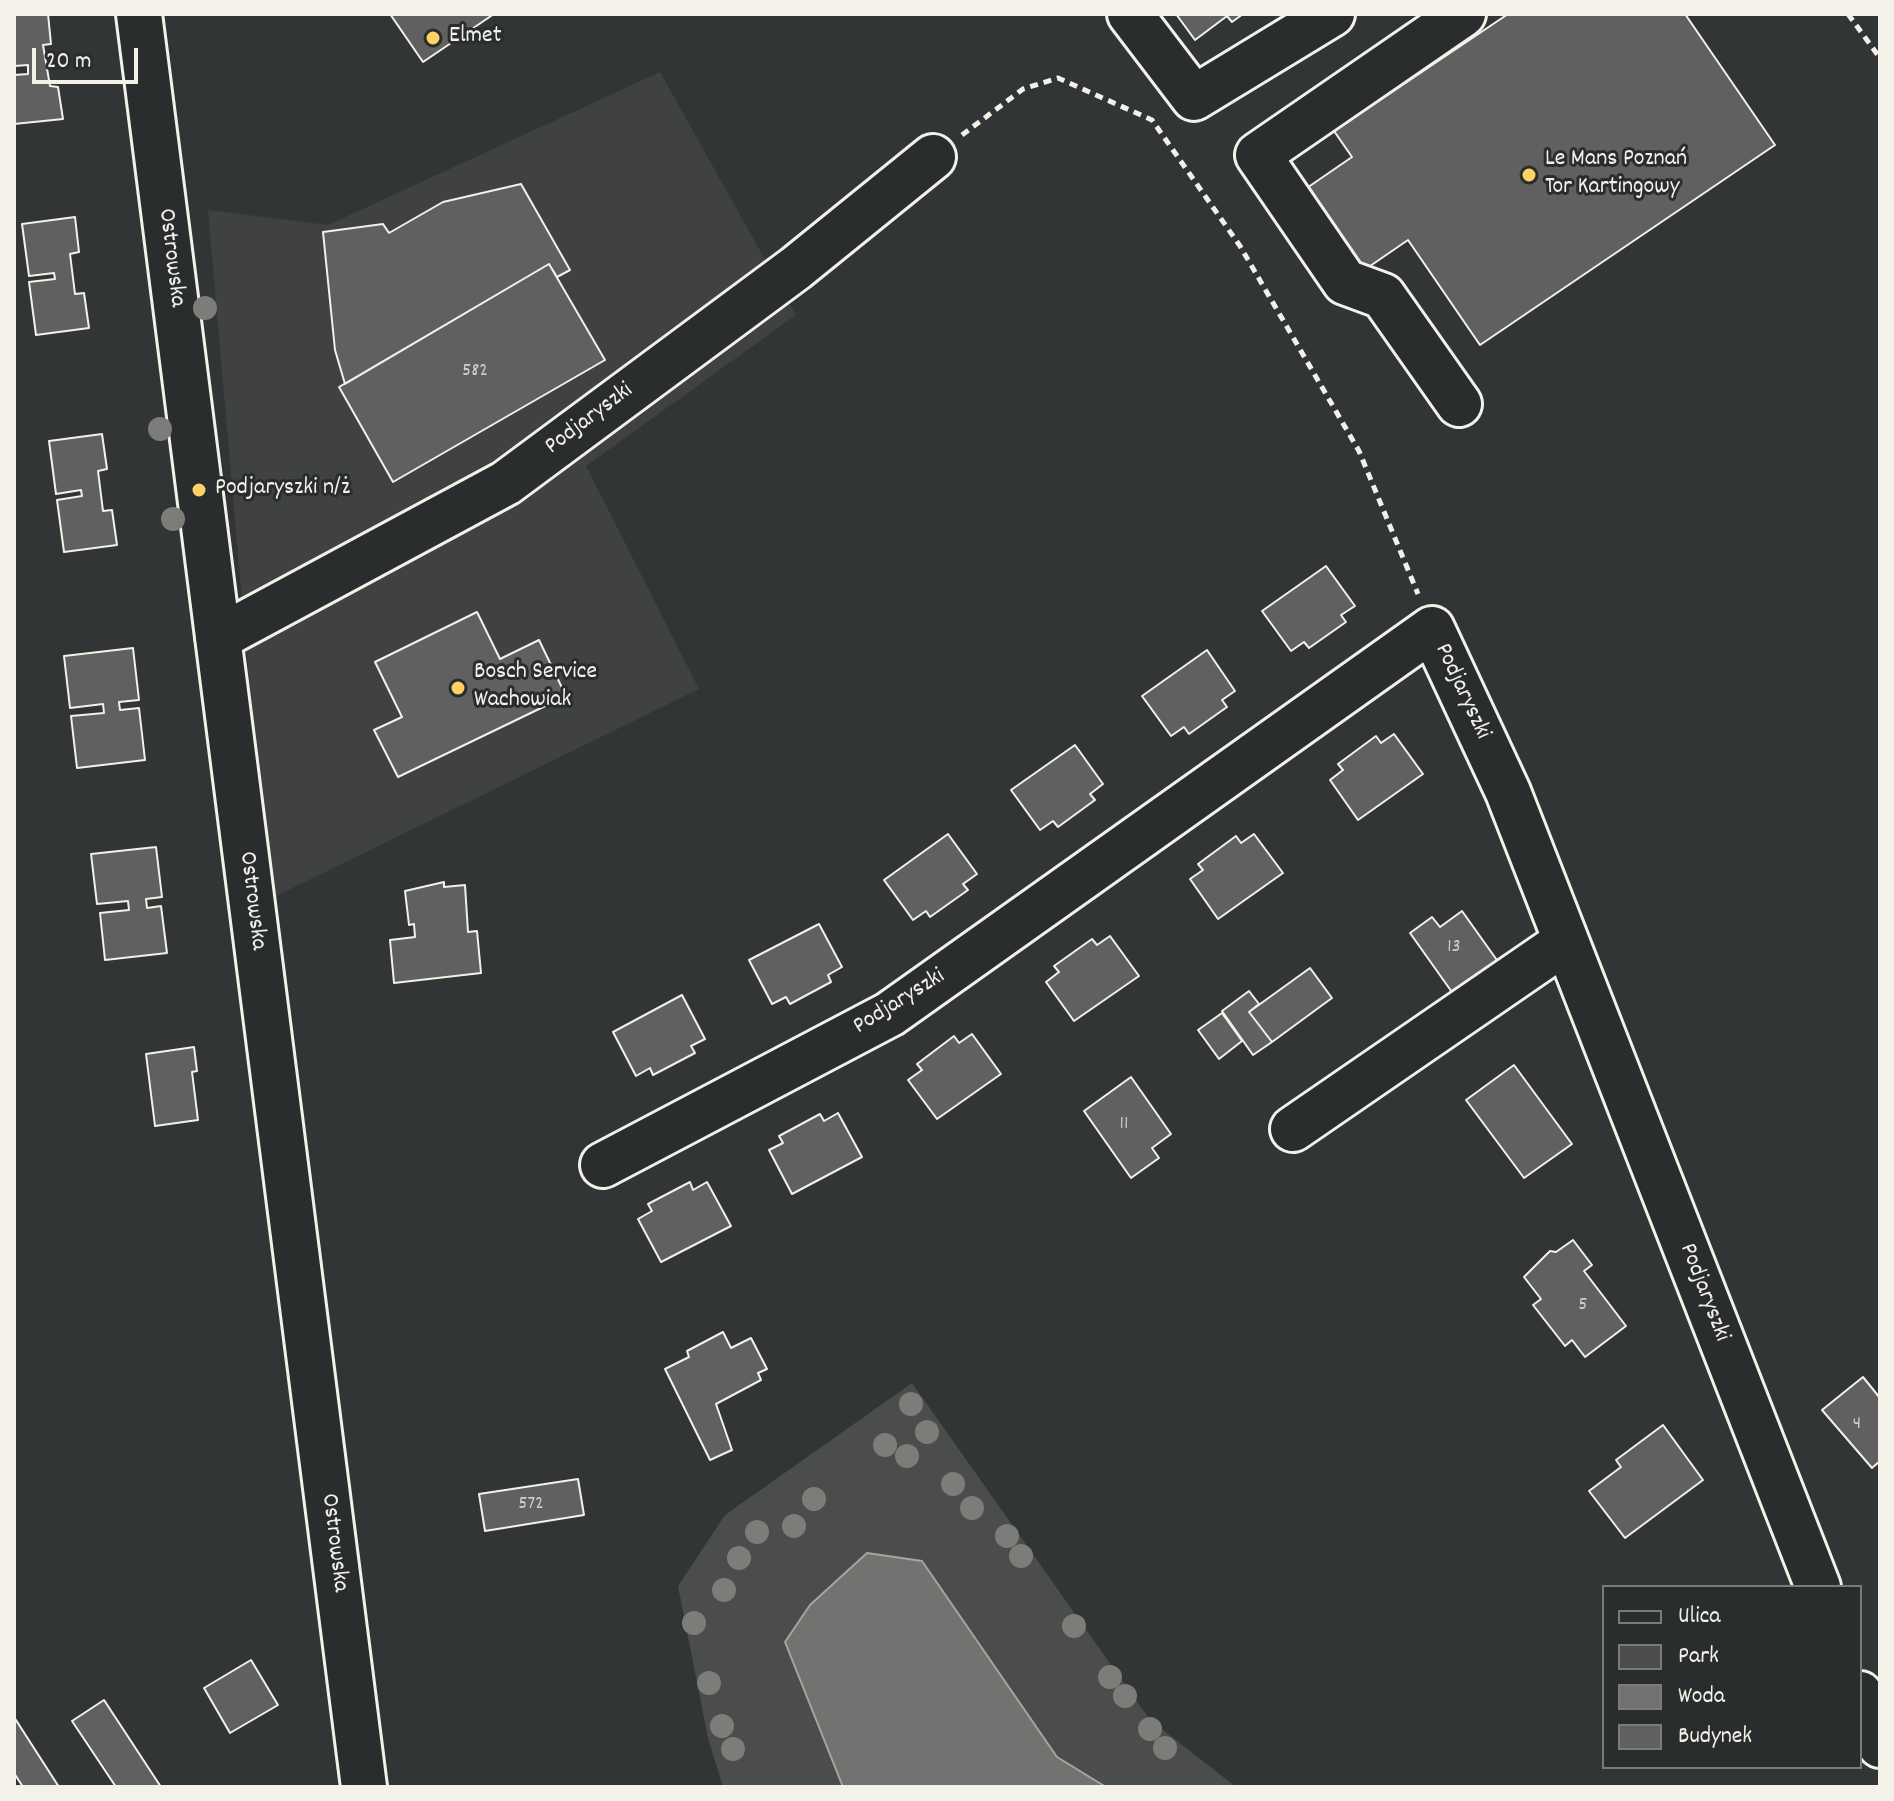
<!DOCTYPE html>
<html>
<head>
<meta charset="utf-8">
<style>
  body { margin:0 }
  #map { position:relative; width:1894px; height:1801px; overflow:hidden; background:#323535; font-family:Dekko,sans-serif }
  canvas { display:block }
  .frame { position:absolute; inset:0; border:16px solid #f4f1e8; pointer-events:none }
  .legend { position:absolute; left:1602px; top:1585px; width:260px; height:184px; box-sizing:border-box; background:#2a2d2e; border:2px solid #7b7b78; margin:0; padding:10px 14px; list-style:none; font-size:24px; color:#f4f1e8 }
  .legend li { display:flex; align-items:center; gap:16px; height:40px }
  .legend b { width:40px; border:2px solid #7b7b78 }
  .scale { position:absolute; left:32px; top:48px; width:106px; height:36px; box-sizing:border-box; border:4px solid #f4f1e8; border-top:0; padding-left:10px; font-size:24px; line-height:28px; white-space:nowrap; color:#f4f1e8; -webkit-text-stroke:6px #2a2d2e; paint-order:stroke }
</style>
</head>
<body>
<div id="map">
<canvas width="1894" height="1801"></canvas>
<div class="frame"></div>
<ul class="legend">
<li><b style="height:10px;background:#2a2d2e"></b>Ulica</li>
<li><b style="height:22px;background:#4b4d4c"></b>Park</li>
<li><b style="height:22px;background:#727370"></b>Woda</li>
<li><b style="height:22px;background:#5f605f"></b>Budynek</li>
</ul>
<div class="scale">20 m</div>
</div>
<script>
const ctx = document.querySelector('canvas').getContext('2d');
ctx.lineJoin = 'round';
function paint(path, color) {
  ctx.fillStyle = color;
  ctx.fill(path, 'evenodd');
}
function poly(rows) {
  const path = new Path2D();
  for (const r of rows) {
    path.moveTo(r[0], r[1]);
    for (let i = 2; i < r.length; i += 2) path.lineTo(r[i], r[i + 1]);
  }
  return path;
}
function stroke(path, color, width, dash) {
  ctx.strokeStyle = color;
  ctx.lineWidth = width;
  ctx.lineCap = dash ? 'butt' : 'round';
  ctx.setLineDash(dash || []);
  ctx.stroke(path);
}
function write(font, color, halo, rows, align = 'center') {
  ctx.font = font + ' Dekko,sans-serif';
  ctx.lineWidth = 6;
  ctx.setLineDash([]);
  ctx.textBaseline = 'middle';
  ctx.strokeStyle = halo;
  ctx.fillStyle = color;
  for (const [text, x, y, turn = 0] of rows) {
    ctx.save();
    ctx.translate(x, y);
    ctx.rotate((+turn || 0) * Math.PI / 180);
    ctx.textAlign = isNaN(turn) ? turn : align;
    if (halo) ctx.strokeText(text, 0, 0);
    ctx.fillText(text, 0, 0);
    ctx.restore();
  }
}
const built = poly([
  [660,72,796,315,586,466,699,689,268,900,208,210,328,225]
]);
const green = poly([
  [912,1383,1150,1720,1236,1787,723,1787,708,1738,678,1586,725,1515]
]);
const water = poly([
  [867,1553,922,1561,1057,1757,1106,1787,843,1787,785,1642,810,1605,867,1553]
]);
const building = poly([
  [48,14,51,44,43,45,50,86,58,87,63,119,14,124,14,75,28,74,28,65,14,66,14,15,48,14],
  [390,14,494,14,423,62,390,14],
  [1176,14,1243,14,1232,22,1227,16,1195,40,1176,14],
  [1508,14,1685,14,1775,145,1480,345,1408,240,1357,275,1301,192,1352,157,1334,131,1508,14],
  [521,184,570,270,557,277,549,264,345,384,335,350,323,232,383,224,389,233,443,202,521,184],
  [75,217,79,252,70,254,75,294,84,293,89,328,36,335,29,282,55,279,54,273,29,276,22,224,75,217],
  [549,264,605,360,393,482,339,387,549,264],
  [102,434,107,469,98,471,103,511,112,510,117,545,64,552,57,500,82,496,81,490,56,494,49,441,102,434],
  [1326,566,1355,606,1341,615,1346,622,1309,648,1304,642,1291,651,1262,611,1326,566],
  [477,612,500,659,539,640,566,696,398,777,374,730,402,717,375,662,477,612],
  [133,648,139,700,119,702,120,710,139,708,145,760,77,768,71,716,104,713,103,704,70,708,64,656,133,648],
  [1207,650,1235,691,1222,700,1227,707,1189,734,1184,727,1171,736,1142,696,1207,650],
  [1394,734,1423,774,1358,820,1330,780,1343,770,1338,764,1376,736,1381,743,1394,734],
  [1075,745,1103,784,1090,794,1095,800,1058,827,1053,821,1040,830,1011,790,1075,745],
  [948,834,977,874,963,884,968,890,930,917,926,911,913,920,884,880,948,834],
  [1254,834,1283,873,1218,919,1190,879,1203,870,1198,864,1236,836,1241,843,1254,834],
  [156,847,162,897,146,899,147,908,161,906,167,953,105,960,100,913,129,910,128,901,97,904,91,854,156,847],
  [444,882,444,887,465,885,468,932,477,931,481,973,394,983,390,940,415,937,414,924,409,925,405,891,444,882],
  [1462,911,1499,963,1454,995,1410,933,1432,917,1440,927,1462,911],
  [819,924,842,967,828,975,831,982,790,1004,786,997,772,1004,749,960,819,924],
  [1110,936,1139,976,1074,1021,1046,982,1059,972,1054,966,1092,939,1097,945,1110,936],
  [1310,968,1332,998,1272,1042,1249,1012,1310,968],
  [1249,991,1259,1004,1249,1012,1272,1042,1253,1055,1222,1011,1249,991],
  [682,995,705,1039,691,1046,695,1053,653,1075,650,1068,636,1076,613,1032,682,995],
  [1222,1013,1242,1041,1219,1059,1198,1030,1222,1013],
  [972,1034,1001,1074,937,1119,908,1080,922,1070,917,1064,954,1036,959,1043,972,1034],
  [194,1047,197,1071,192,1072,198,1120,155,1126,146,1054,194,1047],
  [1514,1065,1572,1144,1524,1178,1466,1100,1514,1065],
  [1131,1077,1171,1134,1152,1148,1159,1158,1131,1178,1084,1111,1131,1077],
  [838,1113,862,1157,792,1194,769,1150,783,1143,779,1136,820,1114,824,1121,838,1113],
  [690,1182,693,1190,707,1182,731,1226,661,1262,638,1219,652,1211,648,1204,690,1182],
  [1573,1240,1592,1265,1584,1271,1626,1326,1585,1357,1572,1340,1565,1346,1533,1305,1541,1299,1524,1277,1550,1251,1556,1252,1573,1240],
  [723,1332,731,1348,751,1338,767,1369,758,1373,761,1380,716,1404,732,1450,710,1460,665,1369,689,1357,687,1351,723,1332],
  [1863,1377,1880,1398,1880,1461,1872,1468,1822,1410,1863,1377],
  [1663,1425,1703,1480,1625,1538,1589,1491,1621,1467,1616,1460,1663,1425],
  [578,1479,584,1515,485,1531,479,1494,578,1479],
  [251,1660,278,1705,230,1733,204,1688,251,1660],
  [104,1700,161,1787,116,1787,72,1721,104,1700],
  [14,1717,59,1787,23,1787,14,1773,14,1717]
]);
const path = poly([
  [1848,14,1880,58],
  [962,135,1023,89,1058,78,1152,120,1240,246,1359,451,1418,594]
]);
const minor = poly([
  [139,14,364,1787],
  [1130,14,1194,98,1332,14],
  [1459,404,1383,296,1345,282,1258,155,1463,14],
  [218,638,506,483,796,268,933,157],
  [1293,1129,1565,942],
  [603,1165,890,1014,1432,629,1508,792,1818,1587],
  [1860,1694,1880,1745]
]);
const trees = [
  [205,308],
  [160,429],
  [173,519],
  [911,1404],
  [927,1432],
  [885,1445],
  [907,1456],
  [953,1484],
  [814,1499],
  [972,1508],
  [794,1526],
  [757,1532],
  [1007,1536],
  [1021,1556],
  [739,1558],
  [724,1590],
  [694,1623],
  [1074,1626],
  [1110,1677],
  [709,1683],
  [1125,1696],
  [722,1726],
  [1150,1729],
  [1165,1748],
  [733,1749]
];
const markers = [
  [433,38,8,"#ffd166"],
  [1529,175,8,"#ffd166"],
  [199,490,8,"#ffd166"],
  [458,688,8,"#ffd166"]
];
const numberNames = [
  ["582",475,372],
  ["13",1454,948],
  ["11",1124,1125],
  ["5",1583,1306],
  ["4",1857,1425],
  ["572",531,1505]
];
const poiNames = [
  ["Elmet",449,38],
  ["Le Mans Poznań",1545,161],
  ["Tor Kartingowy",1545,189],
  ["Podjaryszki n/ż",215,490],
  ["Bosch Service",474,674],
  ["Wachowiak",474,702]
];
const streetNames = [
  ["Ostrowska",170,258,83],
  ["Podjaryszki",590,420,-37],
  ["Podjaryszki",1461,692,65],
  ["Ostrowska",251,901,83],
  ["Podjaryszki",900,1003,-32],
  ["Podjaryszki",1703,1293,69],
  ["Ostrowska",333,1543,83]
];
paint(built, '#404242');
paint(green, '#4b4d4c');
paint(water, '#727370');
stroke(water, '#a6a5a0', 2);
paint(building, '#5f605f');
stroke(building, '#f4f1e8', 2);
stroke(minor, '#f4f1e8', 50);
stroke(path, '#f4f1e8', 5, [8, 6]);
stroke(minor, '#2a2d2e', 44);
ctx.fillStyle = '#7c7d79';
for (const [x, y] of trees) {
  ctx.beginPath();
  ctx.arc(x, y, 12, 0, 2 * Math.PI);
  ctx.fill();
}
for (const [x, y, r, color] of markers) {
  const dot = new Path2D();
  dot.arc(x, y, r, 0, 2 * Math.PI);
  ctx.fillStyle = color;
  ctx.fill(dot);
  stroke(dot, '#2a2d2e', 3);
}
write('20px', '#cfcdc6', null, numberNames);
write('24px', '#f4f1e8', '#2a2d2e', poiNames, 'left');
write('24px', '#f4f1e8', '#2a2d2e', streetNames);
</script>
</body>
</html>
